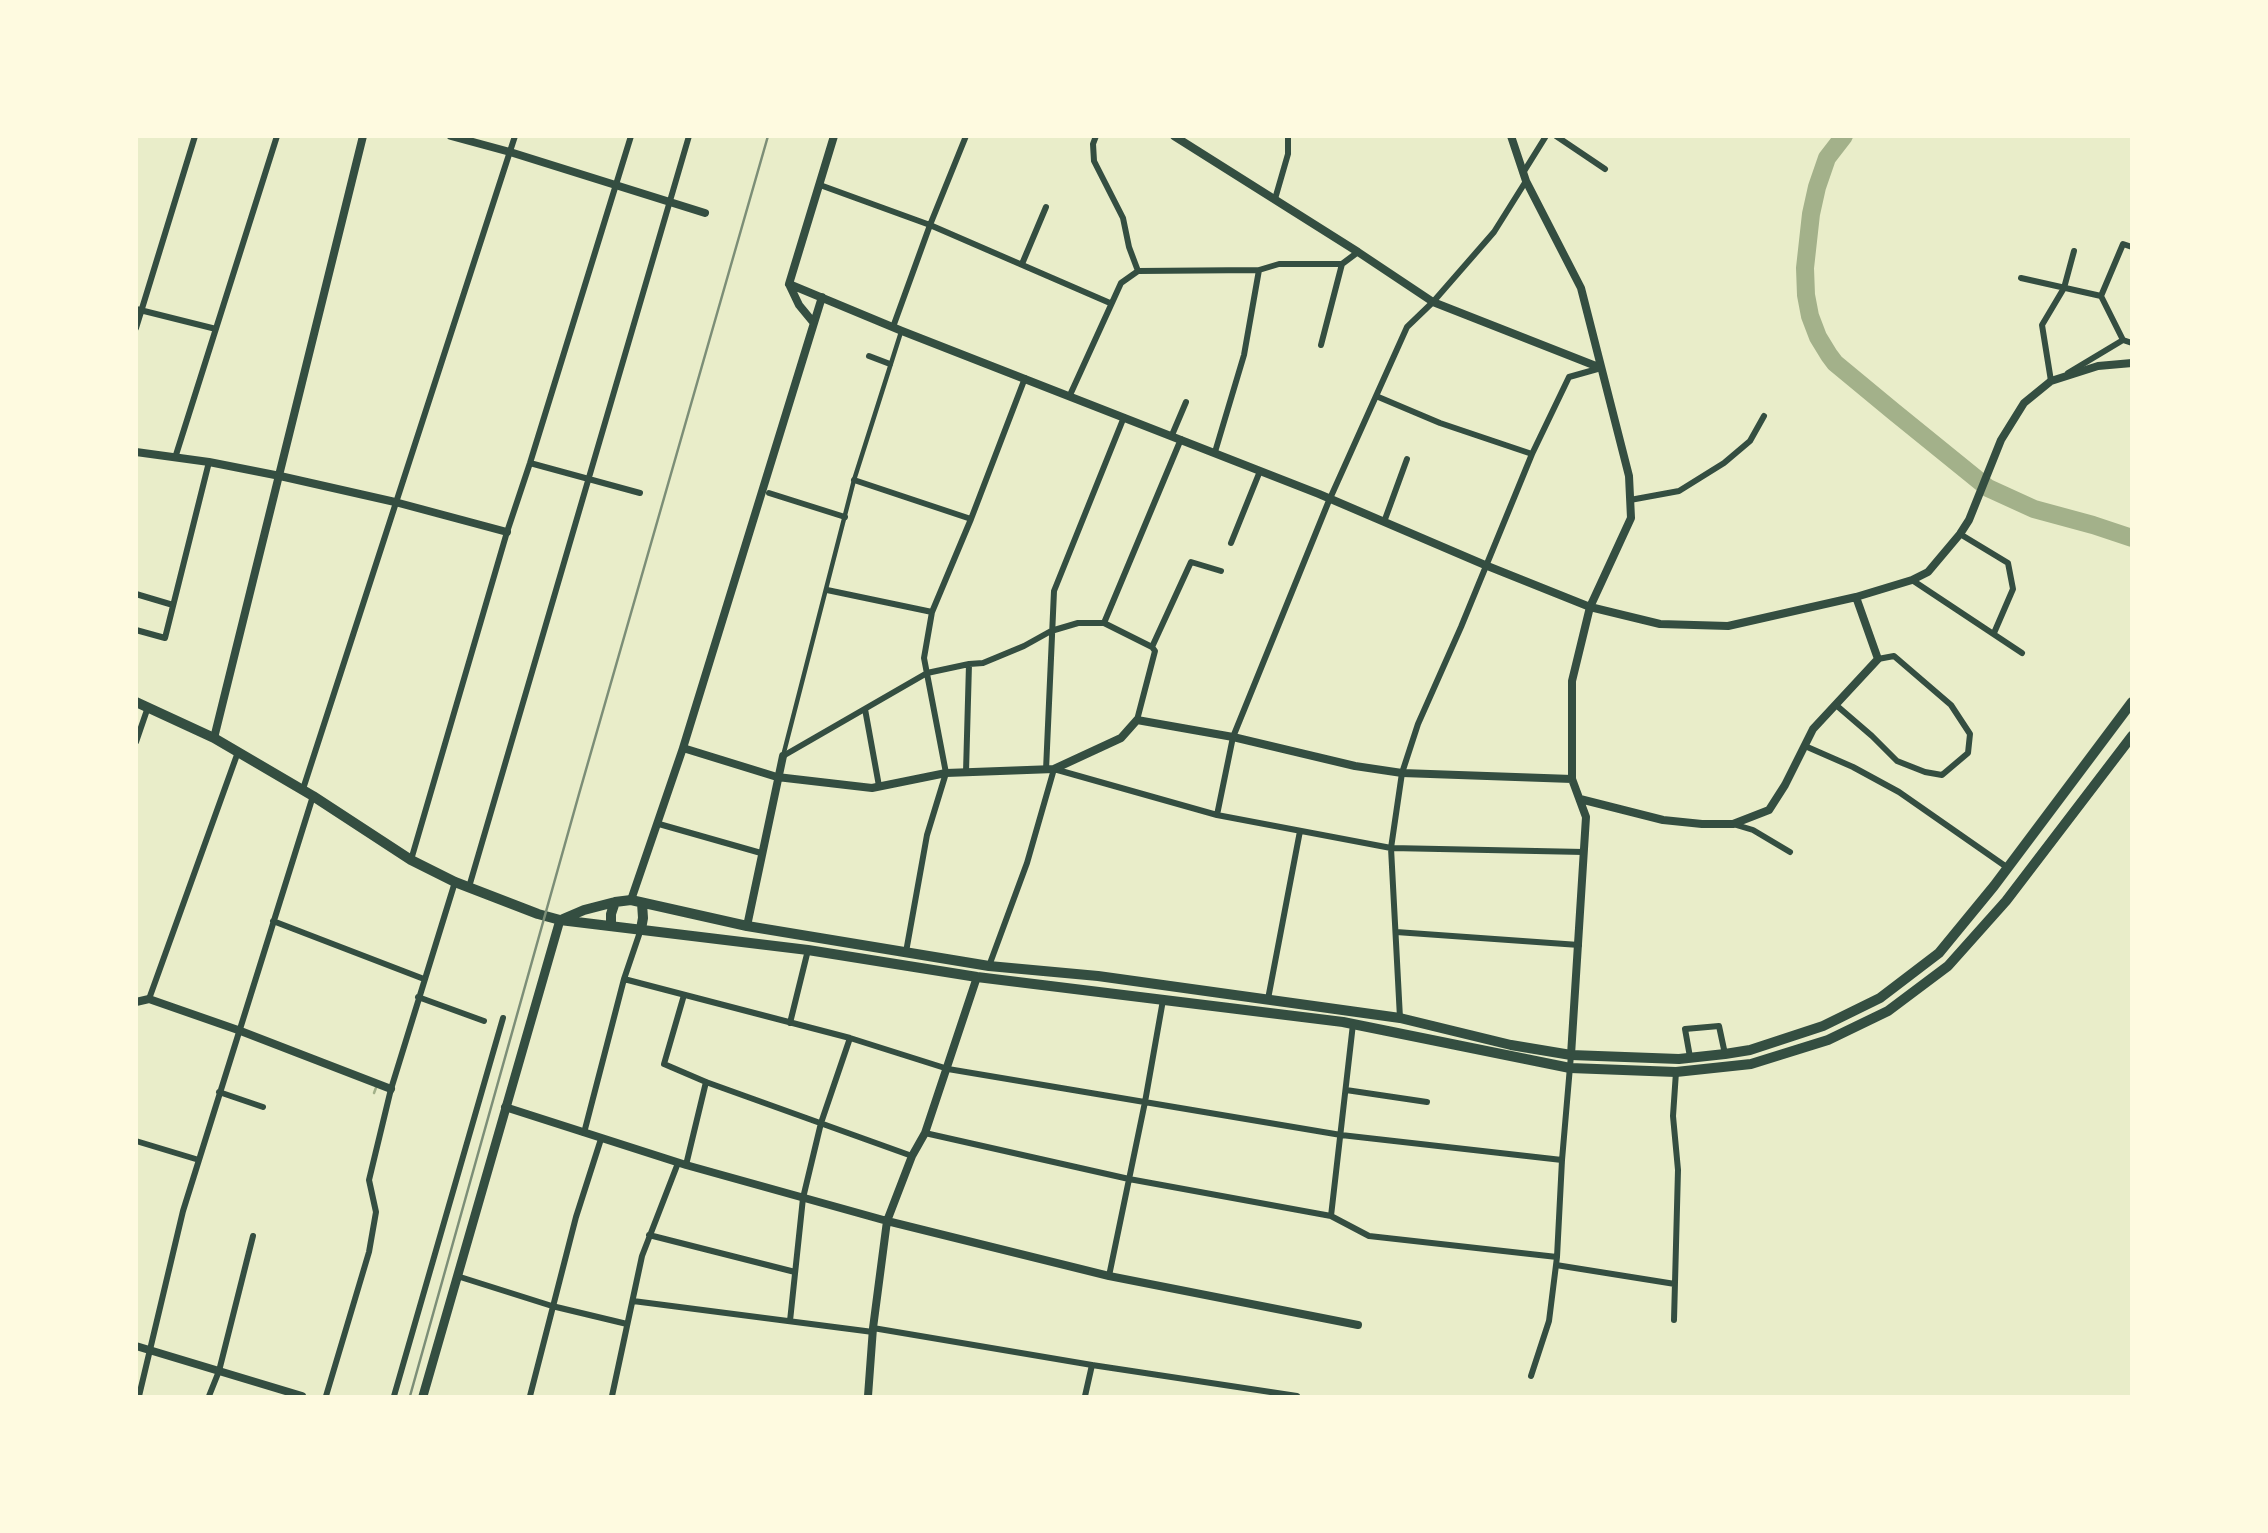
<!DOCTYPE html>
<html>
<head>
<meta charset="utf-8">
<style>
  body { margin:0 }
  #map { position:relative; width:2268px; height:1533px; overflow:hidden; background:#e9edc9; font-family:Barlow,sans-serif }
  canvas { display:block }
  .frame { position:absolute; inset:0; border:138px solid #fefae0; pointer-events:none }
</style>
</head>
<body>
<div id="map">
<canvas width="2268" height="1533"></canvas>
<div class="frame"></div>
</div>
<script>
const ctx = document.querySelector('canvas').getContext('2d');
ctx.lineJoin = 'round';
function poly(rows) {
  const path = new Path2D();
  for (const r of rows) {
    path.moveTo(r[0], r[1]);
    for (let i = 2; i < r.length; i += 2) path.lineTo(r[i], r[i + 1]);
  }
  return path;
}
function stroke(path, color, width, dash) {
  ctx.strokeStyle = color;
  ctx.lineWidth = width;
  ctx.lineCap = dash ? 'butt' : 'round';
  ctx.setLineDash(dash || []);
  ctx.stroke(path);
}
const stream = poly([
  [374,1093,377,1085]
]);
const river = poly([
  [1844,136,1827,158,1817,187,1811,214,1805,268,1806,295,1810,316,1818,337,1829,355,1835,363,1893,411,1988,488,2034,509,2093,525,2132,538]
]);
const pedestrian = poly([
  [783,756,854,480,901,332]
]);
const minor = poly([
  [1556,136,1605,169],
  [1523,173,1546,136],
  [820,185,930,225,1110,303],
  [1275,199,1288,154,1288,136],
  [1022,264,1046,207],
  [1138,271,1259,270,1279,264,1342,264,1358,252],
  [2021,278,2101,296,2123,340,2132,343],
  [2101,296,2123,244,2132,247],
  [136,309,216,329],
  [893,327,930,225,966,136],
  [136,328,195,136],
  [1321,345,1342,264],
  [869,356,890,364],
  [2068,373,2123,340],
  [2051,381,2042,325,2064,288,2074,251],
  [1070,395,1121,283,1138,271,1129,247,1123,218,1094,161,1093,144,1096,136],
  [1376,396,1440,423,1532,454],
  [1172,435,1186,402],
  [1215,452,1244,355,1259,270],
  [175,458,277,136],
  [530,463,640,493],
  [854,480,971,519],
  [769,493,845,517],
  [1630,500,1679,491,1724,463,1750,441,1764,416],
  [1384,522,1407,459],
  [1960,534,2008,563,2013,589,1994,633],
  [1231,543,1260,471],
  [1912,580,2022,653],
  [827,590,932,612],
  [136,594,173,605],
  [1104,623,1181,439],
  [136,630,165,638,209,462],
  [1152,647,1191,562,1221,571],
  [1836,705,1872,736,1897,761,1925,772,1942,775,1968,753,1970,734,1951,705,1894,656,1878,659],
  [865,709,879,786],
  [136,742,148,707],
  [1805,746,1853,767,1899,792,2008,868],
  [783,756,927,673,969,664,983,663,1024,646,1051,631,1078,623,1104,623,1152,647,1155,651,1137,720],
  [1046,770,1054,591,1124,417],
  [966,772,969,664],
  [303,789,515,136],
  [1217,815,1233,737,1328,503,1407,327,1433,302,1494,232,1526,181],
  [659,824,761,853],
  [1733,824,1753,830,1790,852],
  [411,860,507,532,530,463,631,136],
  [469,887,689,136],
  [273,921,424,979],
  [1396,932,1579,945],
  [906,952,927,835,946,773,924,658,932,612,971,519,1025,378],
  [989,966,1027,863,1054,769,1217,815,1391,848,1584,852],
  [624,979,850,1038,948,1069,1341,1135,1562,1160],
  [684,995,664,1064,706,1082,912,1156],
  [418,997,484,1021],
  [149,999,238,752],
  [1268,999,1300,831],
  [1400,1018,1391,848,1402,773,1418,724,1461,627,1532,454,1569,377,1601,368],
  [790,1023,808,950],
  [1690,1057,1685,1029,1719,1026,1725,1054],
  [1346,1090,1427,1102],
  [219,1092,263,1107],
  [584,1133,624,979,641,929],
  [925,1133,1129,1179,1331,1216,1369,1236,1557,1257],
  [136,1141,199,1160],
  [686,1165,706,1082],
  [1331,1216,1353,1024],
  [649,1235,795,1272],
  [1556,1265,1675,1284],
  [457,1276,552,1306,627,1324],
  [1109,1276,1145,1102,1163,1000],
  [633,1301,873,1332],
  [1674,1320,1678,1170,1673,1116,1676,1072],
  [790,1321,803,1198,821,1123,850,1038],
  [873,1328,1092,1365,1297,1396],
  [1531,1376,1549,1321,1557,1257,1562,1160,1571,1055],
  [139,1396,183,1211,313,796],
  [209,1396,219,1371,253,1236],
  [326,1396,369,1252,376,1212,369,1180,391,1089,455,882],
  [394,1396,503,1018],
  [530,1396,576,1217,601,1139],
  [612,1396,642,1256,678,1163],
  [1085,1396,1092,1365]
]);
const tertiary = poly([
  [451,136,510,152,705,213],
  [1174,136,1358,252,1433,302,1601,368],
  [1511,136,1526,181,1581,288,1629,476,1631,518,1590,607,1572,681,1572,779,1586,817,1571,1055],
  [789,284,902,331,1319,494,1485,565,1590,607,1660,624,1728,626,1856,597,1912,580,1928,572,1960,534,1969,520,2001,440,2024,403,2051,381,2098,366,2132,363],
  [813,322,799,305,789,284,834,136],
  [136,452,209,462,280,476,395,502,507,532],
  [214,738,363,136],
  [683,748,777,777,872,788,946,773,1054,769,1121,738,1137,720,1233,737,1355,766,1402,773,1572,779],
  [1580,799,1663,820,1702,824,1733,824,1769,810,1785,785,1813,729,1878,659,1856,597],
  [631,900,683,748,822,297],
  [747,926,783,756],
  [136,1002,149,999,238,1030,391,1089],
  [505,1107,686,1165,887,1221,1109,1276,1358,1325],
  [136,1346,302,1396],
  [868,1396,873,1328,887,1221,912,1156,925,1133,977,977]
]);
const secondary = poly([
  [423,1396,560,920]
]);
const primary = poly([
  [136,702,214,738,313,796,411,860,455,882,538,914,560,920,808,950,977,977,1343,1022,1570,1068,1676,1072,1751,1064,1828,1040,1888,1011,1948,966,2006,901,2132,736],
  [563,919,584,910,615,902,631,900,747,926,989,966,1098,976,1400,1018,1511,1045,1571,1055,1679,1059,1725,1054,1750,1050,1823,1026,1880,998,1939,953,1994,886,2132,702],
  [611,926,611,914,615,902],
  [641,929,643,918,642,903]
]);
const rail = poly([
  [410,1396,579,794,768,136]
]);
stroke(stream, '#a3b18a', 2.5);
stroke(river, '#a3b18a', 18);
stroke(pedestrian, '#344e41', 4.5);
stroke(minor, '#344e41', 6);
stroke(tertiary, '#344e41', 8);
stroke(secondary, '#344e41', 9);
stroke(primary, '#344e41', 10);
stroke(rail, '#7c8e77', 2.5);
</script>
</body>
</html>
